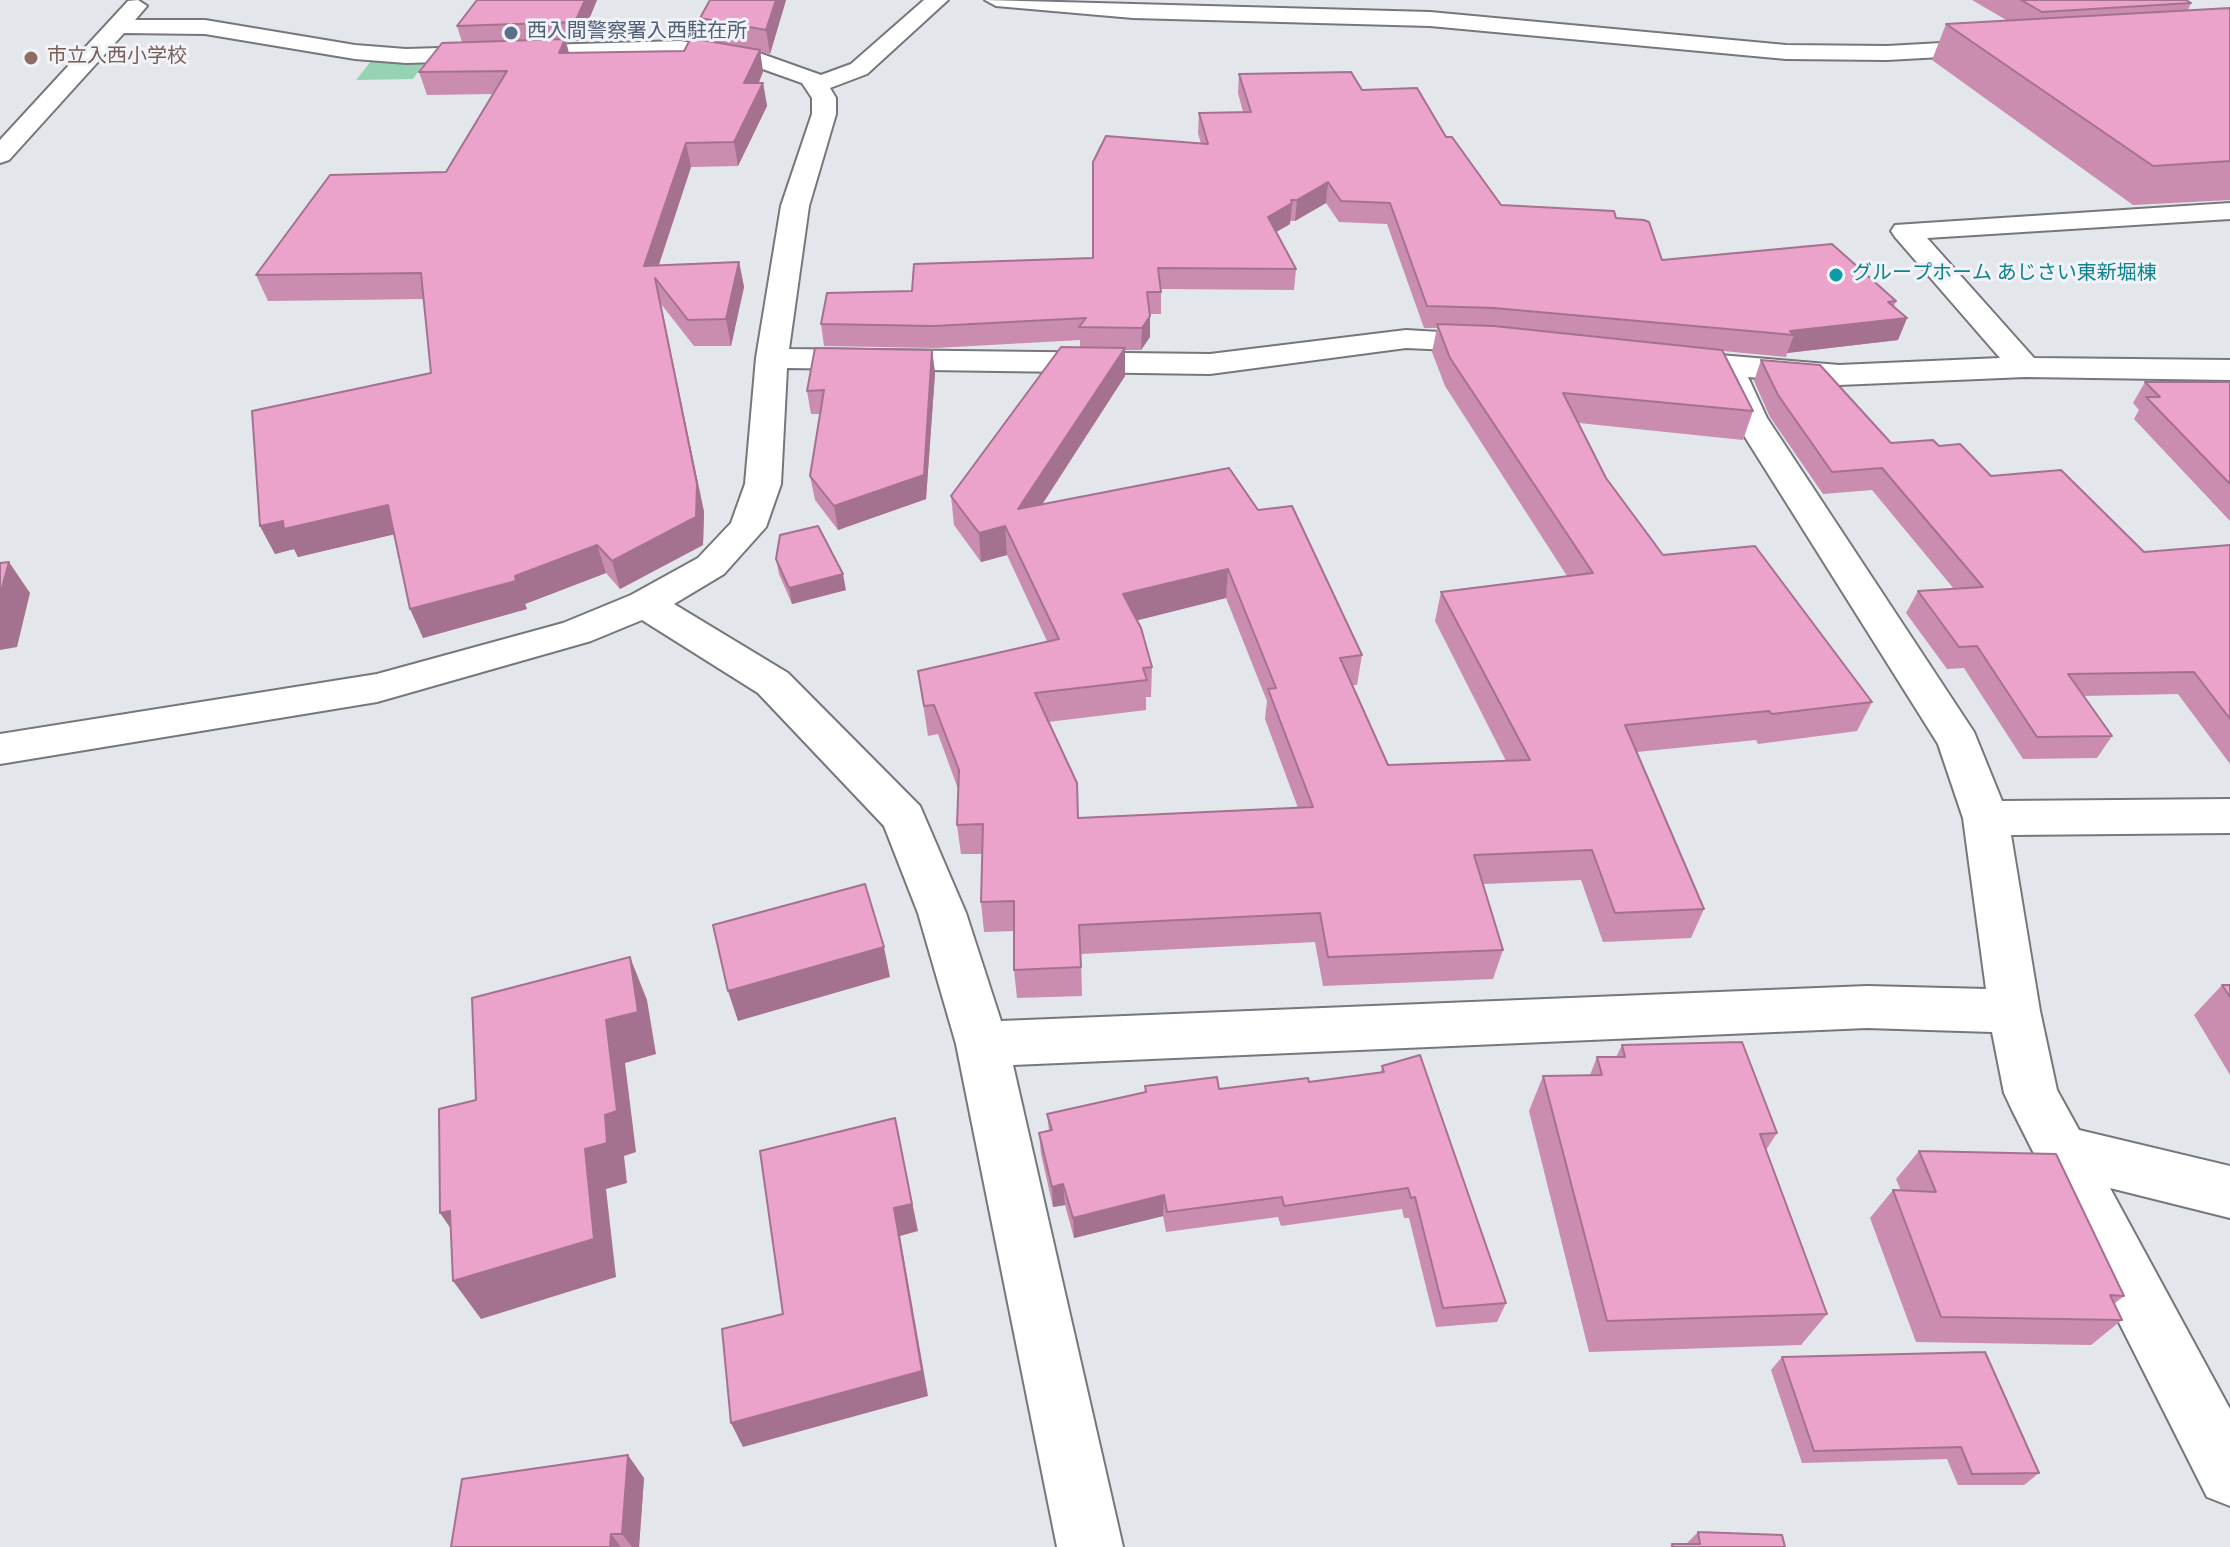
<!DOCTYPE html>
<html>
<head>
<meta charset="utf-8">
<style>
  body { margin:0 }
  canvas { display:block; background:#e3e6eb }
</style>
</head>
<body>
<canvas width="2230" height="1547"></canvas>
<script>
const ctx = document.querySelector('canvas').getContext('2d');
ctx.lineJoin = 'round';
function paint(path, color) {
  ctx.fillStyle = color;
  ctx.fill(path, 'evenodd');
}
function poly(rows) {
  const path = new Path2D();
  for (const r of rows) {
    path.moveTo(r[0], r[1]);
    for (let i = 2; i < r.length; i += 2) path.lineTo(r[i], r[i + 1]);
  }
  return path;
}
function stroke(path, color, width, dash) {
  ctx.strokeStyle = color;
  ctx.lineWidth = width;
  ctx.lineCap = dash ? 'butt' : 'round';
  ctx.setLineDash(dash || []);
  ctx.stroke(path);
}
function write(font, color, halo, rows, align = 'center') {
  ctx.font = font + ' Overpass,"Noto Sans JP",sans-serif';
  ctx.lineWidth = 6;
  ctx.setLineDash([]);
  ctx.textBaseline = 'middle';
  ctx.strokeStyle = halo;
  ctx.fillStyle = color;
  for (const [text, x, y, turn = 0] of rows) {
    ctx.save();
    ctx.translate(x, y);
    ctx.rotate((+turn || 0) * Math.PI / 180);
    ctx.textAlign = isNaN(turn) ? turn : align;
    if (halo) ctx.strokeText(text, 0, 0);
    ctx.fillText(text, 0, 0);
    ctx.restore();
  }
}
const green = poly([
  [372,60,399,62,425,62,413,79,356,80]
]);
const minor = poly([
  [138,0,147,6,135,20,205,20,355,45,406,49,680,41,762,54,821,75,851,64,924,0,948,0,867,74,830,88,836,98,836,114,809,206,789,349,1210,354,1406,330,1507,336,1512,343,1507,350,1496,352,1406,348,1210,374,787,368,781,484,766,527,724,574,674,604,788,673,920,806,966,913,1001,1021,1867,986,1986,989,1963,818,1938,744,1733,418,1715,374,1672,371,1661,368,1656,361,1661,354,1672,351,1839,365,2000,358,1895,237,1891,231,1895,225,2230,203,2230,219,1927,238,2034,358,2230,360,2230,380,2025,377,1839,385,1748,377,1767,418,1974,732,2002,801,2230,799,2230,833,2011,835,2040,1011,2057,1090,2079,1130,2230,1166,2230,1218,2110,1188,2230,1409,2230,1506,2207,1497,2012,1110,2004,1093,1992,1032,1867,1028,1013,1065,1123,1547,1057,1547,956,1044,918,913,884,826,758,693,642,620,591,641,377,702,0,764,0,734,377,674,563,623,631,595,698,558,731,523,745,484,756,358,781,206,812,114,812,98,802,83,757,67,680,55,406,63,355,59,205,34,124,33,9,160,0,163,0,140,128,1,138,0],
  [985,0,1430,12,1786,45,1887,46,1996,40,2007,47,1996,54,1887,60,1786,59,1430,26,1133,18,996,6,985,0]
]);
const wall = poly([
  [597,0,580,41,566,41,569,53,684,51,705,41,700,18,786,0,770,54,760,52,763,72,759,83,763,83,767,106,738,166,691,167,659,265,739,262,744,287,731,346,694,346,661,304,704,512,703,545,620,589,606,573,525,604,527,609,423,638,394,534,298,557,294,549,275,554,260,526,431,373,424,299,268,301,256,275,446,172,493,94,427,95,419,72,462,42,457,26],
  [1972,0,2186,0,2191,3,2188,10,2230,8,2230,200,2133,205,1932,60,1946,24,2008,21],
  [1239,74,1362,90,1446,137,1501,205,1616,218,1662,260,1896,301,1894,307,1907,318,1898,340,1787,353,1786,357,1723,351,1753,411,1743,440,1579,423,1606,478,1663,555,1872,702,1857,731,1758,744,1756,740,1637,752,1704,909,1691,938,1603,942,1581,880,1483,884,1503,950,1493,979,1323,986,1315,942,1081,954,1082,996,1017,998,1014,970,1014,931,984,932,981,902,982,854,961,854,957,825,958,789,938,734,928,736,918,671,1047,641,1007,555,981,562,954,525,951,496,1080,347,1080,340,936,348,824,346,821,324,912,291,1093,258,1201,144,1198,133,1199,113,1243,112,1238,93],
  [1326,203,1339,222,1387,224,1424,328,1437,328,1432,352,1445,386,1567,576,1441,592,1435,621,1506,761,1388,765,1352,685,1357,685,1362,655,1258,510,1042,505,1125,376,1125,350,1141,350,1150,337,1150,314,1161,314,1161,289,1294,290,1296,269,1276,232,1290,224,1290,221,1295,221],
  [1226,598,1267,701,1265,719,1298,808,1078,818,1048,722,1146,710,1146,697,1151,697,1152,667,1137,620],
  [932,350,935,373,926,499,838,530,815,500,810,476,820,414,811,414,807,391],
  [1761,360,1891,443,1939,446,1991,476,2144,552,2230,545,2230,764,2178,694,2083,696,2112,736,2097,758,2023,759,1964,668,1947,669,1906,613,1918,591,1954,589,1872,490,1823,494,1770,417,1754,381],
  [2145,382,2230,382,2230,521,2134,419,2139,410,2133,403],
  [776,559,846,590,792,604,779,574],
  [2222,985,2230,985,2230,1075,2194,1015],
  [1622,1045,1777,1133,1766,1150,1827,1314,1801,1345,1589,1352,1529,1111,1543,1076,1590,1075,1597,1057,1616,1057],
  [1382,1066,1506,1303,1497,1322,1436,1327,1409,1218,1404,1218,1402,1209,1281,1226,1278,1217,1166,1232,1163,1216,1074,1238,1065,1205,1053,1207,1041,1154,1039,1133,1049,1130,1047,1114,1145,1093,1145,1086,1219,1089,1309,1082,1381,1072],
  [1919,1151,2124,1296,2114,1304,2122,1320,2091,1345,1916,1342,1870,1218,1893,1190,1901,1191,1896,1179],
  [1782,1357,2039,1473,2024,1485,1958,1485,1947,1459,1802,1463,1771,1370],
  [644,1478,639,1547,451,1547],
  [1698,1532,1785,1547,1670,1547,1672,1544,1686,1544]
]);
const shadedWall = poly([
  [585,0,597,0,580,41,575,22],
  [776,0,786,0,770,54,766,30],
  [565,39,571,61,559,53],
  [760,50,763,72,748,105,744,83],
  [763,83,767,106,738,166,734,142],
  [686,143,691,167,650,291,644,266],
  [1328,182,1326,203,1295,221,1297,200],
  [1292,203,1290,224,1266,238,1268,217],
  [739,262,744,287,731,346,726,319],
  [655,278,704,512,703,545,620,589,612,561],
  [1150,316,1150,337,1141,350,1142,328],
  [1907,318,1898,340,1787,353,1794,335,1790,331],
  [1125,348,1125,376,1020,538,1018,509],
  [932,350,935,373,926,499,838,530,834,506],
  [388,505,400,533,298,557,294,549,275,554,260,526,283,521],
  [1005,526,1007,555,981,562,979,533],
  [597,545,606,573,525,604,527,609,423,638,410,609,515,576],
  [9,562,30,593,17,647,0,650,0,595],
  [1228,569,1226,598,1123,624,1123,594],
  [843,574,846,590,792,604,789,588],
  [884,947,890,977,738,1021,728,991],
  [630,957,647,1000,656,1054,625,1063,636,1152,624,1156,627,1183,606,1189,616,1277,481,1319,453,1281,585,1149,605,1115,606,1020],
  [895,1118,918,1231,900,1236,928,1396,743,1447,731,1423],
  [1063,1184,1065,1205,1053,1207,1052,1187],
  [1164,1195,1163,1216,1074,1238,1073,1218],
  [450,1211,467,1252,440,1213],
  [628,1455,644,1478,639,1547,632,1547,622,1534],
  [611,1534,621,1547,610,1547]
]);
const building = poly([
  [477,0,585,0,575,22,457,26,477,0],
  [710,0,776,0,766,30,700,18,710,0],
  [2021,0,2186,0,2191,3,2042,12,2021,0],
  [2230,8,2230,161,2153,166,1946,24,2230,8],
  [691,38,760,50,744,83,763,83,734,142,686,143,644,266,739,262,726,319,688,320,655,278,697,484,696,517,612,561,597,545,515,576,516,581,410,609,388,505,284,529,283,521,260,526,252,411,431,373,421,273,256,275,330,175,446,172,507,71,419,72,442,43,565,39,559,53,684,51,691,38],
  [1351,72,1362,90,1417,88,1446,137,1452,137,1501,205,1614,211,1616,218,1644,220,1649,222,1662,260,1832,244,1896,301,1888,302,1907,318,1790,331,1794,335,1494,308,1427,306,1390,203,1341,201,1328,182,1297,200,1291,200,1292,203,1268,217,1296,269,1158,268,1161,292,1147,292,1150,316,1142,328,1079,327,1086,318,934,326,821,324,827,293,912,291,914,264,1093,258,1093,162,1106,136,1208,144,1199,113,1251,112,1239,74,1351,72],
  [1437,324,1494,326,1722,350,1753,411,1563,393,1606,478,1663,555,1755,546,1872,702,1772,714,1769,711,1625,725,1704,909,1615,913,1592,850,1474,855,1503,950,1328,957,1320,913,1079,925,1081,967,1014,970,1014,901,981,902,983,824,957,825,959,770,934,705,924,706,918,671,1059,639,1005,526,979,533,951,496,1061,347,1125,348,1018,509,1229,468,1258,510,1292,506,1362,655,1340,658,1388,765,1530,760,1441,592,1593,573,1450,358,1437,324],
  [1228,569,1276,688,1268,689,1313,807,1078,818,1077,783,1035,693,1147,680,1143,668,1152,667,1141,628,1123,594,1228,569],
  [815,348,932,350,924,475,834,506,810,476,824,390,807,391,815,348],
  [1761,360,1820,365,1891,443,1933,440,1939,446,1960,444,1991,476,2061,470,2144,552,2230,545,2230,719,2194,672,2068,674,2112,736,2037,737,1977,646,1959,647,1918,591,1983,587,1882,468,1832,472,1778,395,1761,360],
  [2145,382,2230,382,2230,484,2146,397,2160,397,2145,382],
  [818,526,843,574,789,588,776,559,780,535,818,526],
  [9,562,0,595,0,563,9,562],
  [865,884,884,947,728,991,713,925,865,884],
  [630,957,638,1012,606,1020,617,1111,605,1115,607,1143,585,1149,594,1239,453,1281,450,1211,440,1213,439,1109,476,1100,472,998,630,957],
  [2222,985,2230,985,2230,997,2222,985],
  [1742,1042,1777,1133,1760,1134,1827,1314,1607,1321,1543,1076,1602,1075,1597,1057,1625,1057,1622,1045,1742,1042],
  [1420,1055,1506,1303,1443,1308,1415,1197,1411,1198,1408,1188,1284,1206,1282,1197,1167,1212,1164,1195,1073,1218,1063,1184,1052,1187,1039,1133,1052,1130,1047,1114,1146,1092,1145,1086,1217,1077,1219,1089,1308,1078,1309,1082,1384,1072,1382,1066,1420,1055],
  [895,1118,912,1204,894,1208,922,1371,731,1423,722,1329,783,1314,760,1151,895,1118],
  [1919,1151,2056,1154,2124,1296,2110,1295,2122,1320,1941,1317,1893,1190,1936,1192,1919,1151],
  [1985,1352,2039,1473,1972,1474,1961,1447,1814,1451,1782,1357,1985,1352],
  [628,1455,622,1534,611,1534,610,1547,451,1547,462,1479,628,1455],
  [1698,1532,1782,1535,1785,1547,1673,1547,1672,1544,1700,1544,1698,1532]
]);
const markers = [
  [511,33,8,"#5c6f8a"],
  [31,58,8,"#8d6e63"],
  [1836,275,8,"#0f9aa8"]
];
const farServicenames = [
  ["西入間警察署入西駐在所",527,33]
];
const farEducationnames = [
  ["市立入西小学校",47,58]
];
const farCulturenames = [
  ["グループホーム あじさい東新堀棟",1852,275]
];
paint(green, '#95d3b4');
stroke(minor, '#75777c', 4);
paint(minor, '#fff');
paint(wall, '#ca8caf');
paint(shadedWall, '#a4728f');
paint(building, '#eba3cc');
stroke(building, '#a4728f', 2);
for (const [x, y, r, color] of markers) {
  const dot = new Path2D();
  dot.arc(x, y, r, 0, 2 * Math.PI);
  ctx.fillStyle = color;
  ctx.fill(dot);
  stroke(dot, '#f1f3f9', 3);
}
write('20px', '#4e5e75', '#f1f3f9', farServicenames, 'left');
write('20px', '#785e54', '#f1f3f9', farEducationnames, 'left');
write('20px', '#0d838f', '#f1f3f9', farCulturenames, 'left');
</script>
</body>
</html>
